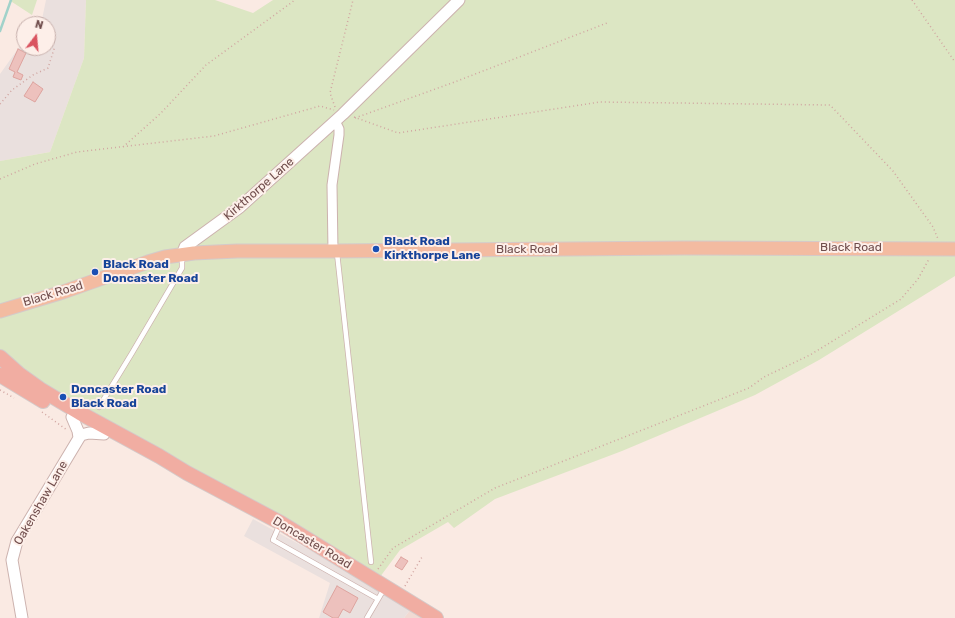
<!DOCTYPE html>
<html>
<head>
<meta charset="utf-8">
<style>
  body { margin:0 }
  #map { position:relative; width:955px; height:618px; overflow:hidden; background:#faeae3; font-family:Rubik,sans-serif }
  canvas { display:block }
  .north { position:absolute; left:16px; top:16px; width:40px; height:40px; box-sizing:border-box; background:#fdefe9; border:1px solid #c5aeaa; border-radius:50%; rotate:16deg; font-size:11px; font-weight:700; line-height:16px; text-align:center; color:#704d4c }
  .north::after { content:''; display:block; margin:auto; width:14px; height:18px; background:#d9535f; clip-path:polygon(50% 0,100% 100%,50% 72%,0 100%) }
</style>
</head>
<body>
<div id="map">
<canvas width="955" height="618"></canvas>
<div class="north">N</div>
</div>
<script>
const ctx = document.querySelector('canvas').getContext('2d');
ctx.lineJoin = 'round';
function paint(path, color) {
  ctx.fillStyle = color;
  ctx.fill(path, 'evenodd');
}
function poly(rows) {
  const path = new Path2D();
  for (const r of rows) {
    path.moveTo(r[0], r[1]);
    for (let i = 2; i < r.length; i += 2) path.lineTo(r[i], r[i + 1]);
  }
  return path;
}
function stroke(path, color, width, dash) {
  ctx.strokeStyle = color;
  ctx.lineWidth = width;
  ctx.lineCap = dash ? 'butt' : 'round';
  ctx.setLineDash(dash || []);
  ctx.stroke(path);
}
function write(font, color, halo, rows, align = 'center') {
  ctx.font = font + ' Rubik,sans-serif';
  ctx.lineWidth = 4;
  ctx.setLineDash([]);
  ctx.textBaseline = 'middle';
  ctx.strokeStyle = halo;
  ctx.fillStyle = color;
  for (const [text, x, y, turn = 0] of rows) {
    ctx.save();
    ctx.translate(x, y);
    ctx.rotate((+turn || 0) * Math.PI / 180);
    ctx.textAlign = isNaN(turn) ? turn : align;
    if (halo) ctx.strokeText(text, 0, 0);
    ctx.fillText(text, 0, 0);
    ctx.restore();
  }
}
const residential = poly([
  [414,605,436,618,404,618]
]);
const industrial = poly([
  [46,0,86,0,84,58,50,152,0,161,0,74,20,46,24,47,24,48,48,48,48,24,41,24],
  [253,519,339,566,414,605,404,618,319,618,330,583,244,536]
]);
const green = poly([
  [9,0,37,0,32,15],
  [86,0,215,0,253,13,273,0,955,0,955,276,819,360,755,395,622,451,495,499,454,528,448,522,400,550,377,581,187,473,0,357,0,161,50,152,84,58]
]);
const stream = poly([
  [0,31,11,0]
]);
const building = poly([
  [48,24,52,26,48,36,48,24],
  [18,49,26,53,17,72,23,75,21,80,13,77,15,72,9,69,18,49],
  [33,82,43,89,35,102,24,96,33,82],
  [401,557,408,561,402,570,395,566,401,557],
  [337,586,358,598,350,613,343,609,338,618,333,618,323,612,337,586]
]);
const path = poly([
  [912,0,955,62],
  [0,104,12,90,33,75,48,68,55,46],
  [335,107,330,93,353,0],
  [354,117,398,133,600,102,830,105,893,171,933,227,938,239],
  [355,118,452,83,607,23],
  [123,147,161,113,206,65,295,0],
  [0,179,35,164,77,152,214,136,320,106,334,110],
  [0,390,14,398],
  [42,412,67,430],
  [378,569,393,548,495,488,749,388,764,377,810,355,901,299,918,279,929,259],
  [405,586,422,557]
]);
const service = poly([
  [337,253,371,562],
  [99,407,132,353,182,268,182,257],
  [280,524,273,540,378,599],
  [367,618,384,589]
]);
const minor = poly([
  [333,251,332,185,339,135,339,129,335,121]
]);
const tertiary = poly([
  [182,255,185,247,240,207,343,114,459,0],
  [72,417,78,431,79,438],
  [22,618,12,560,17,541,79,438,81,435,89,433,104,434]
]);
const primary = poly([
  [0,311,63,292,148,262,165,257,194,253,237,251,333,251,684,248,955,249]
]);
const trunk = poly([
  [0,357,19,374,40,389,80,413,159,456,187,473,281,523,436,618],
  [0,375,43,401]
]);
const markers = [
  [376,249,4,"#1a4fb4"],
  [95,272,4,"#1a4fb4"],
  [63,397,4,"#1a4fb4"]
];
const streetNames = [
  ["Kirkthorpe Lane",259,189,-41],
  ["Black Road",851,248],
  ["Black Road",527,250],
  ["Black Road",53,294,-17],
  ["Oakenshaw Lane",41,503,-60],
  ["Doncaster Road",312,543,31]
];
const transitNames = [
  ["Black Road",384,242],
  ["Kirkthorpe Lane",384,256],
  ["Black Road",103,265],
  ["Doncaster Road",103,279],
  ["Doncaster Road",71,390],
  ["Black Road",71,404]
];
paint(residential, '#f1dad3');
paint(industrial, '#eae0de');
paint(green, '#dce6c3');
stroke(stream, '#a1d2ca', 2.5);
paint(building, '#edc1bd');
stroke(building, '#dea49f', 1);
stroke(service, '#ccb2ae', 6);
stroke(minor, '#ccb2ae', 11);
stroke(tertiary, '#ccb2ae', 13);
stroke(primary, '#d4cac9', 15);
stroke(trunk, '#d4cac9', 16);
stroke(path, '#d1a5a1', 1.5, [1, 3]);
stroke(service, '#fff', 4.5);
stroke(minor, '#fff', 9);
stroke(tertiary, '#fff', 11);
stroke(primary, '#f3bba1', 13);
stroke(trunk, '#f1ada2', 14);
for (const [x, y, r, color] of markers) {
  const dot = new Path2D();
  dot.arc(x, y, r, 0, 2 * Math.PI);
  ctx.fillStyle = color;
  ctx.fill(dot);
  stroke(dot, '#fdefe9', 1.5);
}
write('12px', '#704d4c', '#fdefe9', streetNames);
write('bold 12px', '#164399', '#fdefe9', transitNames, 'left');
</script>
</body>
</html>
